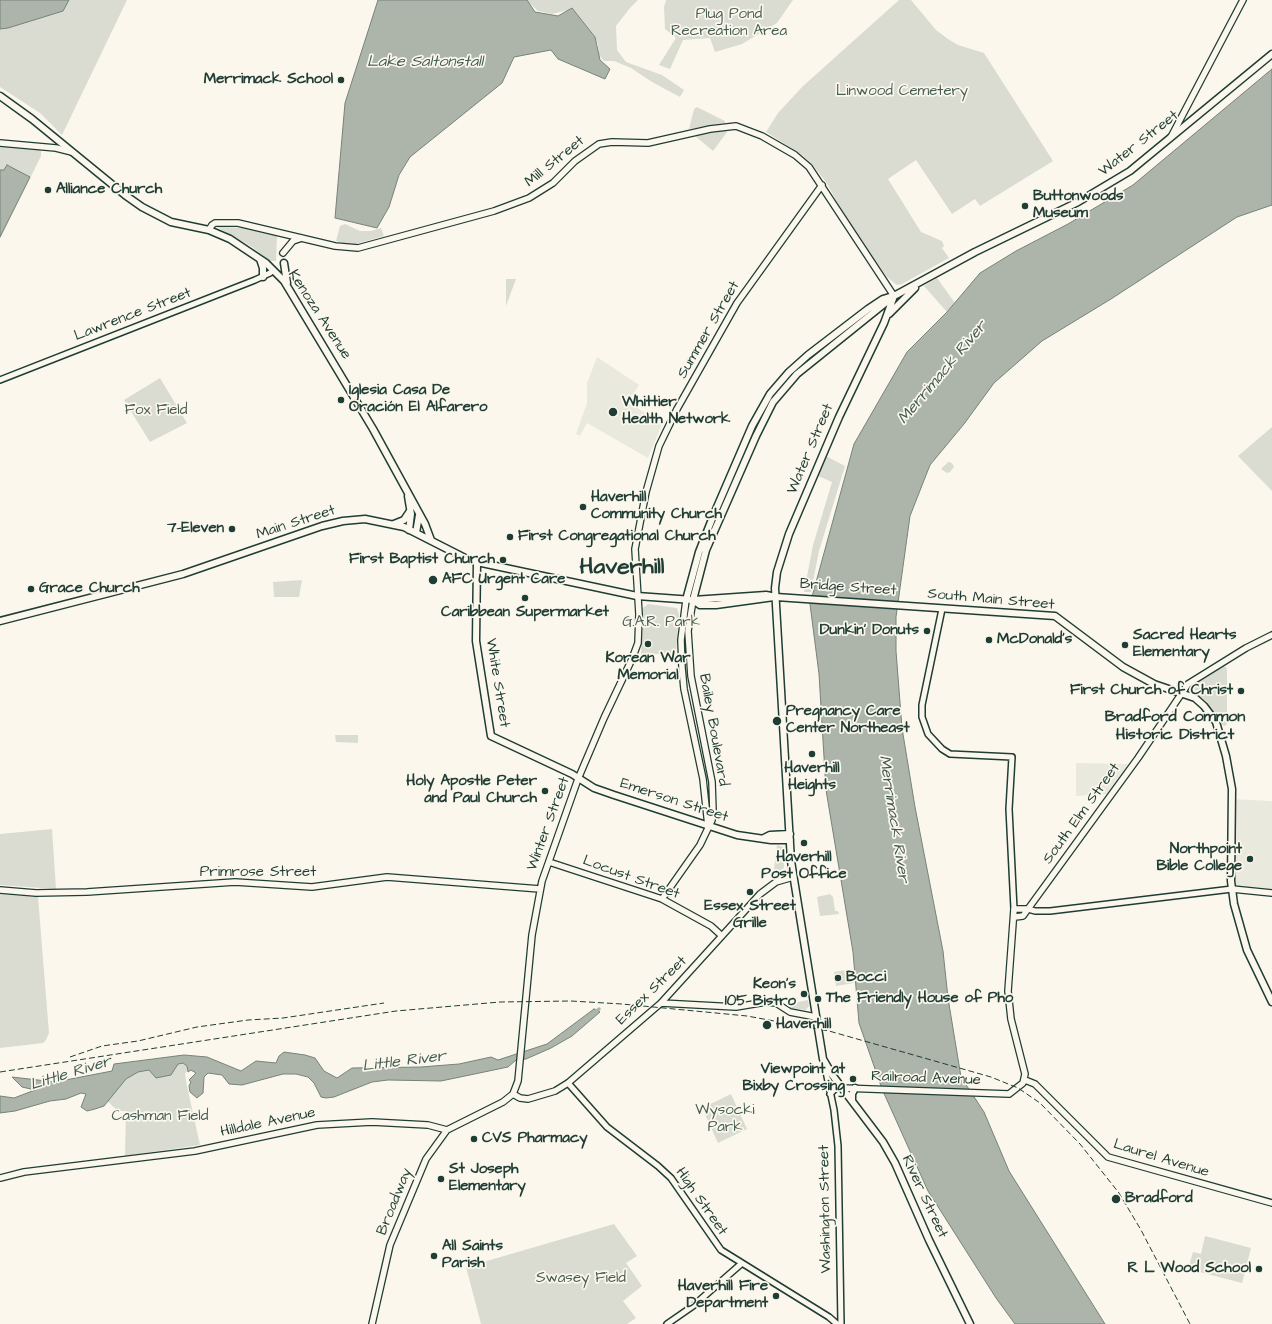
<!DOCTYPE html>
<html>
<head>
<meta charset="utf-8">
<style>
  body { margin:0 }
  canvas { display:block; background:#fbf7ec }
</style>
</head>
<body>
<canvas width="1272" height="1324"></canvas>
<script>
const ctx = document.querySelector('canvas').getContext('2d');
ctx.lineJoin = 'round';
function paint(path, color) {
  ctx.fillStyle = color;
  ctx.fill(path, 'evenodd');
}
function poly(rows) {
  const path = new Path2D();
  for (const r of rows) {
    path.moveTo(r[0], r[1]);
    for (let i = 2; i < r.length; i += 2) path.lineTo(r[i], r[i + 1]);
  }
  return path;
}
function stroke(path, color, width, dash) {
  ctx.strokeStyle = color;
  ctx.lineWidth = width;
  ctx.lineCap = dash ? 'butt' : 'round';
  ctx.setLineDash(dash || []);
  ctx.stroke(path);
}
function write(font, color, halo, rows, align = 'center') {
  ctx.font = font + ' "Architects Daughter",sans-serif';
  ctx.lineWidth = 3.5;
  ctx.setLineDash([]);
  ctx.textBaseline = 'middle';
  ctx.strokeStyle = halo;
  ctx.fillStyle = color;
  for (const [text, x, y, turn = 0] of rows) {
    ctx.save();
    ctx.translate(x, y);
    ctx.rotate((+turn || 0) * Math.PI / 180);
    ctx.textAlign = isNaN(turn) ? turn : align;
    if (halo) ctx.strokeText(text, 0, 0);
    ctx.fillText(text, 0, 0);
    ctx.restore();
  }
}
const built = poly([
  [597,357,639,385,628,402,662,424,648,458,587,423,580,436,576,434,587,403,587,383],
  [1076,763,1130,764,1109,794,1076,796],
  [1229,799,1272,801,1272,896,1231,890,1227,844]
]);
const green = poly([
  [0,0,127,0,62,135,40,113,0,87],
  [526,0,638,0,630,8,616,26,617,50,626,62,662,75,684,90,680,97,652,82,631,68,614,61,604,61,599,55,598,44,594,35,573,9,552,14,538,11],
  [666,0,793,0,777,23,742,44,715,52,710,38,683,40,670,69,659,65,676,38,665,29,664,7],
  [899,0,911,0,936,30,948,39,958,45,984,53,1053,161,980,206,975,199,952,214,916,160,888,179,921,232,942,241,944,246,942,248,949,258,902,284,897,285,887,277,851,227,826,182,812,164,802,155,766,132,778,113,802,87],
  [697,107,725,121,725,123,689,129,694,109],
  [724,128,727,132,713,151,694,135],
  [0,146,38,149,41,151,41,156,0,239],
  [345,224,360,231,371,231,381,228,384,236,352,245,336,241,340,226],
  [217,227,243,228,277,236,276,261,270,261,252,247],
  [937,278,955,303,947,312,924,286],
  [506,279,516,279,506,306],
  [160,378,187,423,150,442,124,400],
  [1272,427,1272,491,1238,456],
  [826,456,845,466,819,551,811,592,804,592,813,545,832,482,818,476],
  [948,462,952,463,954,467,950,472,947,473,941,469],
  [302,580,299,597,274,597,273,582],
  [648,604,677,608,679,614,676,654,645,654,642,657,641,655,643,608],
  [1224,666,1227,668,1227,724,1225,726,1222,725,1207,702,1196,693,1194,689,1198,681],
  [335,735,358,735,358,743,336,742],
  [52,829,56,889,0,885,0,834],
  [777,845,783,847,784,867,782,871,773,877],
  [0,894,38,897,49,1033,46,1040,43,1043,0,1048],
  [830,894,833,897,835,911,838,911,839,914,820,916,817,897],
  [852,969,854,983,836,986,834,972],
  [808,1000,809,1006,806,1010,790,1008,788,1004],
  [186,1062,190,1065,185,1074,187,1086,200,1145,125,1156,126,1111,118,1111,106,1100,113,1089,136,1071],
  [731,1094,747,1129,718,1143,702,1108],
  [614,1224,637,1256,626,1263,642,1286,623,1301,636,1318,627,1324,481,1324,466,1267],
  [1205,1236,1251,1248,1242,1283,1188,1269,1193,1252,1201,1254]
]);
const water = poly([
  [0,0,69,0,63,11,8,28,0,29,0,0],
  [378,0,527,0,535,12,558,16,572,8,595,37,600,60,610,69,605,79,558,59,551,50,514,57,502,83,410,157,399,175,389,207,377,228,335,218,345,103,378,0],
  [1272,69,1272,205,1237,217,1111,299,1042,341,994,383,964,424,930,465,910,516,896,617,896,651,902,728,915,807,943,951,948,998,961,1077,984,1112,1009,1171,1105,1324,1015,1324,996,1298,928,1191,882,1089,859,1023,853,952,826,790,819,674,810,604,854,444,907,352,947,312,980,273,1016,251,1068,224,1133,185,1272,69],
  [7,165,30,177,0,237,0,170,4,170,7,165],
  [594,1009,600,1012,572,1036,551,1048,526,1059,516,1060,508,1067,441,1081,388,1080,372,1082,334,1097,326,1098,321,1097,314,1083,308,1077,296,1074,283,1074,242,1085,229,1084,222,1075,208,1073,204,1077,203,1093,197,1098,190,1092,189,1086,191,1082,189,1080,196,1073,191,1070,188,1072,187,1066,183,1063,178,1064,171,1075,156,1078,149,1070,138,1072,126,1079,104,1106,95,1109,87,1111,81,1107,86,1094,81,1093,66,1099,50,1101,15,1111,0,1113,0,1096,14,1098,35,1090,22,1087,12,1077,55,1082,112,1071,114,1064,184,1055,207,1057,241,1071,256,1061,276,1063,279,1056,284,1052,305,1055,315,1058,324,1071,337,1078,352,1068,421,1067,459,1064,491,1057,498,1060,547,1044,594,1009]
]);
const canal = poly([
  [594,1013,599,1009]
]);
const tertiary = poly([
  [0,380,255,280,270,273,273,270],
  [942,609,922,705,922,717,928,734,942,749,950,754,1012,757,1009,809,1014,909],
  [1028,909,1035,911,1050,911,1232,889],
  [824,1062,834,1110,838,1146,841,1324],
  [568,1083,607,1127,658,1166,671,1178,721,1250,829,1317,837,1324],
  [830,1094,836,1088,842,1088],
  [667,1324,693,1306,741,1264]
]);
const secondary = poly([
  [1171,137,1243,0],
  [0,143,56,148,72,152],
  [209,230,212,225,215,223,238,223,335,246,358,248,494,211,529,198,553,183,575,161,599,144,612,142,648,143,710,129,736,126,762,136,795,155,809,167,894,296],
  [283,253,293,241,302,238],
  [686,600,681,640,682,668,684,689,703,779,708,826],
  [549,862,662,899,711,926,722,936],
  [1232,889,1272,893],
  [0,890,36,893,87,892,235,882,312,887,387,877,540,889],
  [662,899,700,845,712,820,713,811,712,782,691,676,688,631,693,600],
  [1015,917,1023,916,1028,909,1138,758,1188,684,1246,648,1272,635],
  [661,1003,736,1007,766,1002,776,1003,790,1012,816,1017],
  [1025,1080,1035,1084,1108,1157,1272,1203],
  [842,1088,1009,1094,1023,1083,1025,1074,1011,1019,1008,991,1014,909,1028,909],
  [513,1094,520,1098,528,1099,555,1091,568,1083,661,1003,760,894,776,882,793,877],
  [0,1178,24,1172,195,1151,317,1125,372,1122,428,1125,447,1130],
  [372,1324,390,1245,426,1159,447,1130,503,1102,513,1094,518,1081,532,935,542,881,578,779,604,718,632,659,638,643,639,614,635,549,646,492,659,446,677,409,737,303,822,185]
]);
const primary = poly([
  [0,96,32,119,125,195,142,207,171,222,209,230,230,239,266,263,284,281,373,429,425,524,431,540],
  [260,259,263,268,263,277],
  [284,263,287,283],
  [894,296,884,323,839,417,789,534,777,572,775,588,791,861,823,1059,833,1076,883,1142,895,1163,929,1240,970,1324],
  [889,314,915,288],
  [408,496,411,514,409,530],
  [394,524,404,520,410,511],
  [416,533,419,515],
  [477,562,476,641,491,736,572,774,594,788,614,795,737,835,771,840,790,840],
  [686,600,699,552,714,514,752,426,770,394,789,372,808,355,868,309,883,299,893,296],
  [693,600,706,550,756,436,773,402,797,374,894,296,975,252,1078,202,1130,171,1272,54],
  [693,600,700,605,716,605,774,597],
  [0,621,183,574,322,526,343,521,365,519,404,527,465,558,477,562,637,596,693,600,766,595,776,597,1055,616,1123,667,1154,684,1195,698,1204,706,1216,722,1226,756,1232,789,1231,881,1234,904,1247,950,1272,1002],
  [764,838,770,835,790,834],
  [852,1101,852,1094,855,1088]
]);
const rail = poly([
  [70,1057,102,1046,138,1041,197,1027,248,1020,283,1018,384,1003],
  [0,1072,396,1011,500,1002,571,1001,622,1004,747,1016,829,1031,991,1077,1018,1088,1040,1103,1080,1144,1119,1193,1141,1230,1190,1324]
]);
const markers = [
  [341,80,4,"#1f3d34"],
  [48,190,4,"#1f3d34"],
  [1025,206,4,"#1f3d34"],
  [341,400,4,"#1f3d34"],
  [613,412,5,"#1f3d34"],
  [583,507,4,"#1f3d34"],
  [232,529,4,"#1f3d34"],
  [510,537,4,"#1f3d34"],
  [503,560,4,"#1f3d34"],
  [433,580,5,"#1f3d34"],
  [31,589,4,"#1f3d34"],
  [525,598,4,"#1f3d34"],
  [927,631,4,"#1f3d34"],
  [989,640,4,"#1f3d34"],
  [648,644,4,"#1f3d34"],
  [1125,645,4,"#1f3d34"],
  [1241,691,4,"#1f3d34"],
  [777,721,5,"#1f3d34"],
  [812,754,4,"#1f3d34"],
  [545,791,4,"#1f3d34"],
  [804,843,4,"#1f3d34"],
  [1250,859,4,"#1f3d34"],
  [750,892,4,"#1f3d34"],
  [838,978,4,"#1f3d34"],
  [804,994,4,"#1f3d34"],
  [818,999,4,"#1f3d34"],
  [767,1025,5,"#1f3d34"],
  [853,1079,4,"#1f3d34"],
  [474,1139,4,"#1f3d34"],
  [441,1179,4,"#1f3d34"],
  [1116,1199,5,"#1f3d34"],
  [434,1256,4,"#1f3d34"],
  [1259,1269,4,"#1f3d34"],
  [776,1296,4,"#1f3d34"]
];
const parkNames = [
  ["Plug Pond",729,15],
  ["Recreation Area",729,32],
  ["Linwood Cemetery",902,92],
  ["Fox Field",156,411],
  ["G.A.R. Park",661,623],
  ["Wysocki",725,1111],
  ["Park",725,1128],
  ["Cashman Field",160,1117],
  ["Swasey Field",581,1279]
];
const poiNames = [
  ["Merrimack School",333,80,"right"],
  ["Alliance Church",56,190],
  ["Buttonwoods",1033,197],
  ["Museum",1033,214],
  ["Iglesia Casa De",349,391],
  ["Oración El Alfarero",349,408],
  ["Whittier",622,403],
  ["Health Network",622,420],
  ["Haverhill",591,498],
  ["Community Church",591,515],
  ["7-Eleven",224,529,"right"],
  ["First Congregational Church",518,537],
  ["First Baptist Church",495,560,"right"],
  ["AFC Urgent Care",442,580],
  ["Grace Church",39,589],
  ["Caribbean Supermarket",525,613,"center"],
  ["Dunkin' Donuts",919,631,"right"],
  ["Sacred Hearts",1133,636],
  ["Elementary",1133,653],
  ["McDonald's",997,640],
  ["Korean War",648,659,"center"],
  ["Memorial",648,676,"center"],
  ["First Church of Christ",1233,691,"right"],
  ["Pregnancy Care",786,712],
  ["Center Northeast",786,729],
  ["Haverhill",812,769,"center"],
  ["Heights",812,786,"center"],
  ["Holy Apostle Peter",537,782,"right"],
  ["and Paul Church",537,799,"right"],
  ["Northpoint",1242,850,"right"],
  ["Bible College",1242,867,"right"],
  ["Haverhill",804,858,"center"],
  ["Post Office",804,875,"center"],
  ["Essex Street",750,907,"center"],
  ["Grille",750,924,"center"],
  ["Bocci",846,978],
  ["Keon's",796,985,"right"],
  ["105 Bistro",796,1002,"right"],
  ["The Friendly House of Pho",826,999],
  ["Haverhill",776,1025],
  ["Viewpoint at",845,1070,"right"],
  ["Bixby Crossing",845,1087,"right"],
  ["CVS Pharmacy",482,1139],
  ["St Joseph",449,1170],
  ["Elementary",449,1187],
  ["Bradford",1125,1199],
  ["All Saints",442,1247],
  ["Parish",442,1264],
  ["R L Wood School",1251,1269,"right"],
  ["Haverhill Fire",768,1287,"right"],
  ["Department",768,1304,"right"]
];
const streetNames = [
  ["Water Street",1139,144,-38],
  ["Mill Street",555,162,-39],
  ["Lawrence Street",133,315,-21],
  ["Kenoza Avenue",319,315,57],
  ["Summer Street",709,330,-60],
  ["Water Street",811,449,-67],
  ["Main Street",296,523,-18],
  ["Bridge Street",848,588,4],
  ["South Main Street",991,600,5],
  ["White Street",497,683,81],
  ["Bailey Boulevard",713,730,80],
  ["Emerson Street",674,801,18],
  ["South Elm Street",1082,814,-54],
  ["Winter Street",549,824,-70],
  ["Primrose Street",258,873],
  ["Locust Street",631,878,20],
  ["Essex Street",652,991,-44],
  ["Railroad Avenue",926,1079,2],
  ["Hilldale Avenue",268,1123,-12],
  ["Laurel Avenue",1161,1159,17],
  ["River Street",924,1197,65],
  ["Broadway",395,1202,-68],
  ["High Street",701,1202,55],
  ["Washington Street",826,1209,-91]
];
const waterNames = [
  ["Lake Saltonstall",425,63],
  ["Merrimack River",943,373,-50],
  ["Merrimack River",893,819,81],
  ["Little River",404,1062,-7],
  ["Little River",71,1074,-17]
];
const neighbourhoodNames = [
  ["Bradford Common",1175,718],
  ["Historic District",1175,736]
];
const townNames = [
  ["Haverhill",622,568]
];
paint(built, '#eae9de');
paint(green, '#dbdcd1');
paint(water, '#adb4aa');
stroke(water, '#74847b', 1);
stroke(canal, '#adb4aa', 3.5);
stroke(tertiary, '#1f3d34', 8);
stroke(secondary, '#1f3d34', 8);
stroke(primary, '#1f3d34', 9);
stroke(tertiary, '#fbf7ec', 5);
stroke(secondary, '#fbf7ec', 5.5);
stroke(primary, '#fbf7ec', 6);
stroke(rail, '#1f3d34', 1, [6, 3]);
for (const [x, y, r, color] of markers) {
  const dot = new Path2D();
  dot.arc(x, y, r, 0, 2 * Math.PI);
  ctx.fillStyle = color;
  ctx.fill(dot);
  stroke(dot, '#fbf7ec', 1.5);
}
write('15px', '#455d53', '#fbf7ec', parkNames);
write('bold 15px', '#1f3d34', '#fbf7ec', poiNames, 'left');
write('15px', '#1f3d34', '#fbf7ec', streetNames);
write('italic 16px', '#425b52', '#fbf7ec', waterNames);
write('bold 16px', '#1f3d34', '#fbf7ec', neighbourhoodNames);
write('bold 23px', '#1f3d34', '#fbf7ec', townNames);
</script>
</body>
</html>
